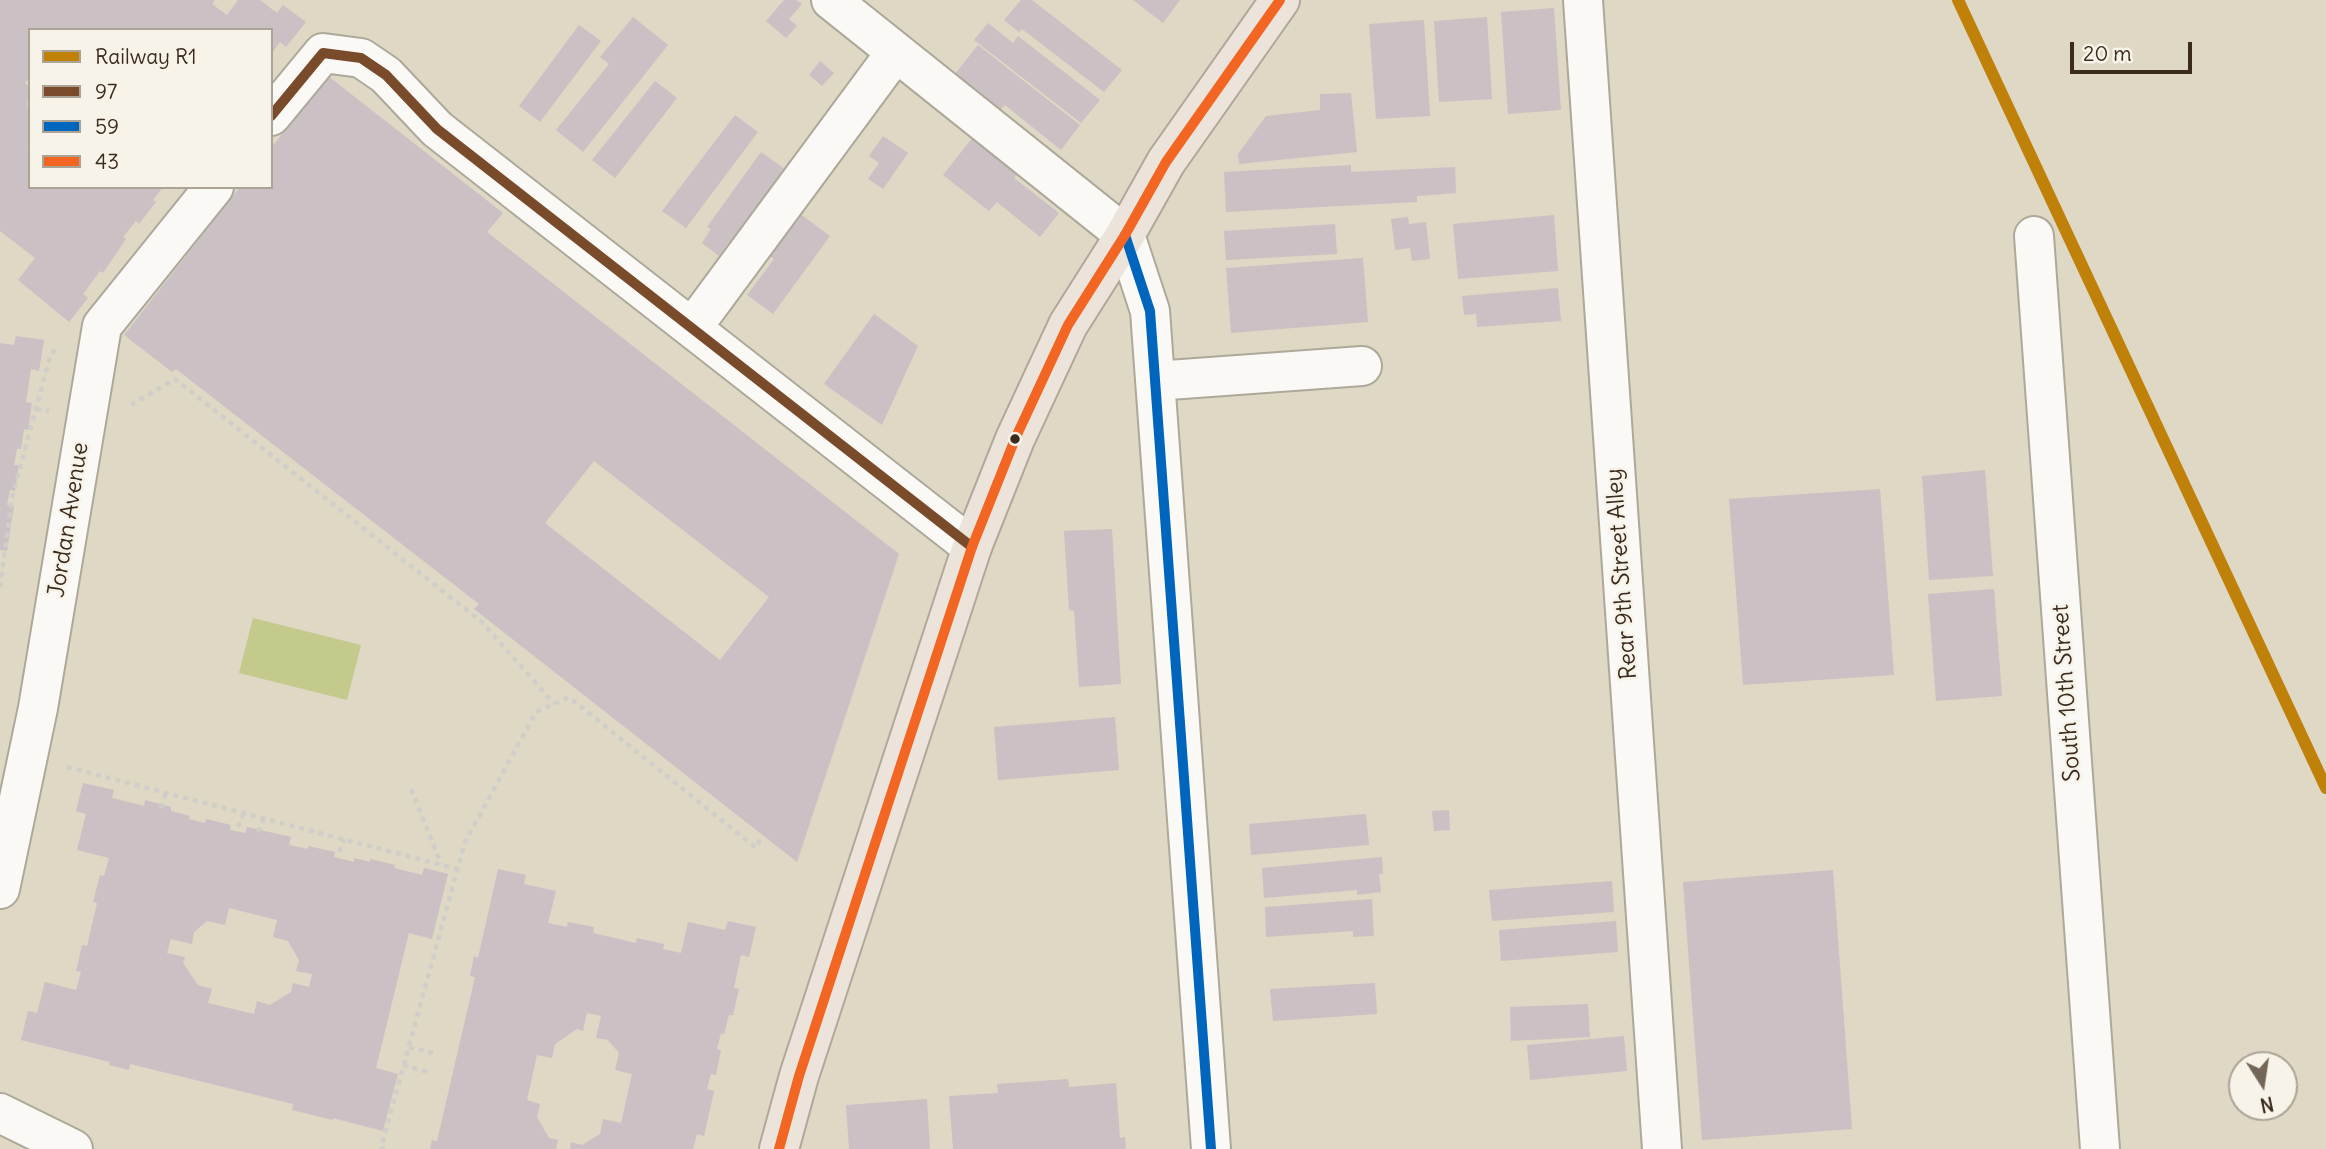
<!DOCTYPE html>
<html>
<head>
<meta charset="utf-8">
<style>
  body { margin:0 }
  #map { position:relative; width:2326px; height:1149px; overflow:hidden; background:#ded8c4; font-family:Delius,sans-serif }
  canvas { display:block }
  .legend { position:absolute; left:28px; top:28px; width:245px; height:161px; box-sizing:border-box; background:#f7f3e8; border:2px solid #aca397; margin:0; padding:9px 12px; list-style:none; font-size:21px; color:#3b2a1e }
  .legend li { display:flex; align-items:center; gap:14px; height:35px }
  .legend b { width:35px; border:2px solid #aca397 }
  .north { position:absolute; left:2228px; top:1051px; width:70px; height:70px; box-sizing:border-box; background:#f7f3e8; border:2px solid #aca397; border-radius:50%; rotate:168deg; font-size:19px; font-weight:700; line-height:28px; text-align:center; color:#3b2a1e }
  .north::after { content:''; display:block; margin:auto; width:24px; height:32px; background:#746758; clip-path:polygon(50% 0,100% 100%,50% 72%,0 100%) }
  .scale { position:absolute; left:2070px; top:42px; width:122px; height:32px; box-sizing:border-box; border:4px solid #3b2a1e; border-top:0; padding-left:9px; font-size:21px; line-height:24px; white-space:nowrap; color:#3b2a1e; -webkit-text-stroke:5px #f7f3e8; paint-order:stroke }
</style>
</head>
<body>
<div id="map">
<canvas width="2326" height="1149"></canvas>
<ul class="legend">
<li><b style="height:9px;background:#bf8109"></b>Railway R1</li>
<li><b style="height:9px;background:#7a4b2a"></b>97</li>
<li><b style="height:9px;background:#0065bd"></b>59</li>
<li><b style="height:9px;background:#f26522"></b>43</li>
</ul>
<div class="north">N</div>
<div class="scale">20 m</div>
</div>
<script>
const ctx = document.querySelector('canvas').getContext('2d');
ctx.lineJoin = 'round';
function paint(path, color) {
  ctx.fillStyle = color;
  ctx.fill(path, 'evenodd');
}
function poly(rows) {
  const path = new Path2D();
  for (const r of rows) {
    path.moveTo(r[0], r[1]);
    for (let i = 2; i < r.length; i += 2) path.lineTo(r[i], r[i + 1]);
  }
  return path;
}
function stroke(path, color, width, dash) {
  ctx.strokeStyle = color;
  ctx.lineWidth = width;
  ctx.lineCap = dash ? 'butt' : 'round';
  ctx.setLineDash(dash || []);
  ctx.stroke(path);
}
function write(font, color, halo, rows, align = 'center') {
  ctx.font = font + ' Delius,sans-serif';
  ctx.lineWidth = 5;
  ctx.setLineDash([]);
  ctx.textBaseline = 'middle';
  ctx.strokeStyle = halo;
  ctx.fillStyle = color;
  for (const [text, x, y, turn = 0] of rows) {
    ctx.save();
    ctx.translate(x, y);
    ctx.rotate((+turn || 0) * Math.PI / 180);
    ctx.textAlign = isNaN(turn) ? turn : align;
    if (halo) ctx.strokeText(text, 0, 0);
    ctx.fillText(text, 0, 0);
    ctx.restore();
  }
}
const green = poly([
  [253,618,361,645,347,700,239,673]
]);
const building = poly([
  [0,0,215,0,212,4,227,15,238,0,260,0,277,13,283,5,306,22,286,47,280,42,271,54,271,30,30,30,30,77,25,83,30,87,30,98,27,102,30,127,30,141,27,145,30,146,30,187,163,187,153,200,156,202,139,224,136,221,123,237,126,239,103,273,100,271,83,294,88,298,69,322,18,280,35,258,0,231],
  [784,0,796,0,802,4,789,19,797,26,786,38,766,21],
  [1021,0,1032,0,1122,70,1104,92,1022,29,1019,32,1004,20],
  [1133,0,1180,0,1163,23],
  [1554,8,1561,110,1508,114,1501,12],
  [633,17,668,45,583,152,556,130,609,64,600,57],
  [1487,17,1492,99,1439,102,1434,21],
  [1424,20,1430,116,1376,119,1369,24],
  [988,23,1013,43,1018,36,1100,100,1081,123,974,40],
  [579,25,601,41,540,122,519,106],
  [978,45,1080,125,1061,150,1005,105,1000,110,955,74],
  [820,61,834,73,822,86,809,75],
  [328,76,503,213,487,232,899,554,797,862,474,609,479,604,176,369,172,372,124,335,240,187,271,187,271,148],
  [594,461,769,597,720,660,545,523],
  [655,81,677,98,615,178,592,160],
  [1351,93,1357,152,1239,164,1238,154,1266,116,1320,110,1320,94],
  [735,115,758,132,686,228,662,211],
  [883,136,908,153,883,189,868,179,879,163,869,156],
  [973,137,1018,173,1014,178,1059,213,1040,237,997,202,989,211,943,175],
  [761,152,786,170,732,245,729,242,719,256,702,243,711,229,707,227],
  [1351,165,1351,172,1455,167,1456,193,1417,196,1417,202,1226,212,1224,172],
  [795,210,830,236,773,314,747,295,774,259,764,252],
  [1554,215,1558,271,1458,279,1453,224],
  [1408,217,1409,224,1426,222,1430,259,1412,261,1410,248,1395,250,1391,219],
  [1335,224,1337,254,1226,260,1224,231],
  [1363,258,1368,322,1231,333,1226,268],
  [1558,288,1561,321,1477,327,1476,314,1464,315,1462,296],
  [874,314,918,346,882,425,824,384],
  [16,336,44,340,39,371,31,369,26,402,32,403,28,430,24,429,21,449,17,449,14,465,19,465,15,491,10,490,7,505,14,506,7,551,0,550,0,343,14,345],
  [1985,470,1993,576,1929,580,1922,476],
  [1880,489,1894,675,1743,685,1729,499],
  [1112,529,1121,684,1079,687,1074,611,1069,610,1064,531],
  [1994,589,2002,696,1936,701,1928,594],
  [1115,717,1119,770,998,780,994,727],
  [83,783,114,790,112,798,144,806,145,800,171,807,171,811,190,816,189,819,205,823,206,819,231,825,230,830,245,833,247,827,291,837,289,845,308,849,308,846,335,852,334,857,354,862,354,858,370,862,370,859,395,865,394,868,422,875,424,868,448,874,432,939,409,933,376,1068,398,1074,383,1131,333,1118,333,1120,292,1110,293,1104,130,1064,129,1070,109,1065,110,1062,21,1040,28,1011,37,1013,45,982,76,990,81,972,76,971,82,945,87,946,97,903,93,902,100,875,104,876,109,858,77,850,86,814,76,811],
  [229,908,277,920,273,937,288,941,299,960,296,971,312,974,309,987,293,983,291,992,270,1005,257,1001,254,1014,208,1003,212,989,198,985,183,963,185,957,167,953,171,939,192,944,194,932,207,921,225,925],
  [1449,810,1450,830,1434,831,1432,811],
  [1366,814,1369,845,1251,855,1249,824],
  [1382,857,1383,874,1379,874,1381,892,1357,895,1357,890,1264,898,1262,868],
  [498,869,526,875,524,884,556,891,548,923,567,927,568,922,594,927,593,933,636,943,637,938,664,944,663,949,681,953,688,922,725,930,728,921,756,927,749,957,741,955,734,988,739,989,733,1015,729,1015,724,1034,721,1033,717,1049,721,1050,716,1075,711,1074,707,1089,714,1091,704,1136,697,1134,693,1149,570,1149,571,1142,582,1145,600,1134,603,1119,621,1123,632,1074,615,1070,619,1053,608,1040,596,1038,601,1016,587,1013,583,1031,577,1029,555,1044,552,1058,537,1055,527,1100,540,1104,537,1117,549,1138,558,1140,556,1149,430,1149,432,1140,437,1141,475,977,470,976,474,956,478,958],
  [1833,870,1852,1129,1702,1140,1683,882],
  [1612,881,1614,912,1492,921,1489,890],
  [1372,899,1374,936,1353,937,1353,931,1266,937,1265,907],
  [1616,921,1618,952,1501,961,1499,930],
  [1375,983,1377,1014,1273,1021,1270,989],
  [1588,1004,1590,1037,1511,1041,1510,1007],
  [1624,1036,1627,1071,1530,1080,1527,1045],
  [1068,1079,1069,1087,1116,1083,1120,1138,1125,1137,1126,1149,953,1149,949,1096,998,1093,997,1084],
  [927,1099,930,1149,849,1149,846,1105]
]);
const path = poly([
  [131,405,175,379,483,623,554,704],
  [36,409,49,411],
  [0,587,12,498,50,356,57,347],
  [67,767,457,869],
  [411,789,441,864],
  [161,808,166,792],
  [238,827,244,813],
  [258,832,264,818],
  [339,852,344,839],
  [409,1047,433,1053],
  [403,1065,428,1072],
  [385,1149,381,1148,465,842,536,712,569,697,756,848,761,838]
]);
const minor = poly([
  [831,0,1125,235,1150,311,1211,1149],
  [1583,0,1662,1149],
  [271,116,323,53,361,58,386,75,437,129,972,547],
  [2034,236,2100,1149],
  [692,328,896,52],
  [1155,381,1362,366],
  [0,889,38,708,102,326,214,187],
  [0,1113,73,1149]
]);
const major = poly([
  [779,1149,799,1076,972,547,1015,439,1068,325,1125,235,1166,162,1280,0]
]);
const bus1 = poly([
  [271,116,323,53,361,58,386,75,437,129,972,547]
]);
const bus2 = poly([
  [1125,235,1150,311,1211,1149]
]);
const bus3 = poly([
  [779,1149,799,1076,972,547,1015,439,1068,325,1125,235,1166,162,1280,0]
]);
const rail1 = poly([
  [1958,0,2326,788]
]);
const markers = [
  [1015,439,6,"#3b2a1e"]
];
const streetNames = [
  ["Jordan Avenue",69,520,-81],
  ["Rear 9th Street Alley",1622,574,-94],
  ["South 10th Street",2067,693,-94]
];
paint(green, '#c4c98c');
paint(building, '#cbc0c3');
stroke(minor, '#aea89a', 42);
stroke(major, '#aea89a', 42);
stroke(path, '#d0cec8', 4.5, [5, 5]);
stroke(minor, '#faf9f6', 38);
stroke(major, '#ece4db', 38);
stroke(bus1, '#7a4b2a', 10);
stroke(bus2, '#0065bd', 10);
stroke(bus3, '#f26522', 10);
stroke(rail1, '#bf8109', 12);
for (const [x, y, r, color] of markers) {
  const dot = new Path2D();
  dot.arc(x, y, r, 0, 2 * Math.PI);
  ctx.fillStyle = color;
  ctx.fill(dot);
  stroke(dot, '#f7f3e8', 2.5);
}
write('23px', '#3b2a1e', '#f7f3e8', streetNames);
</script>
</body>
</html>
